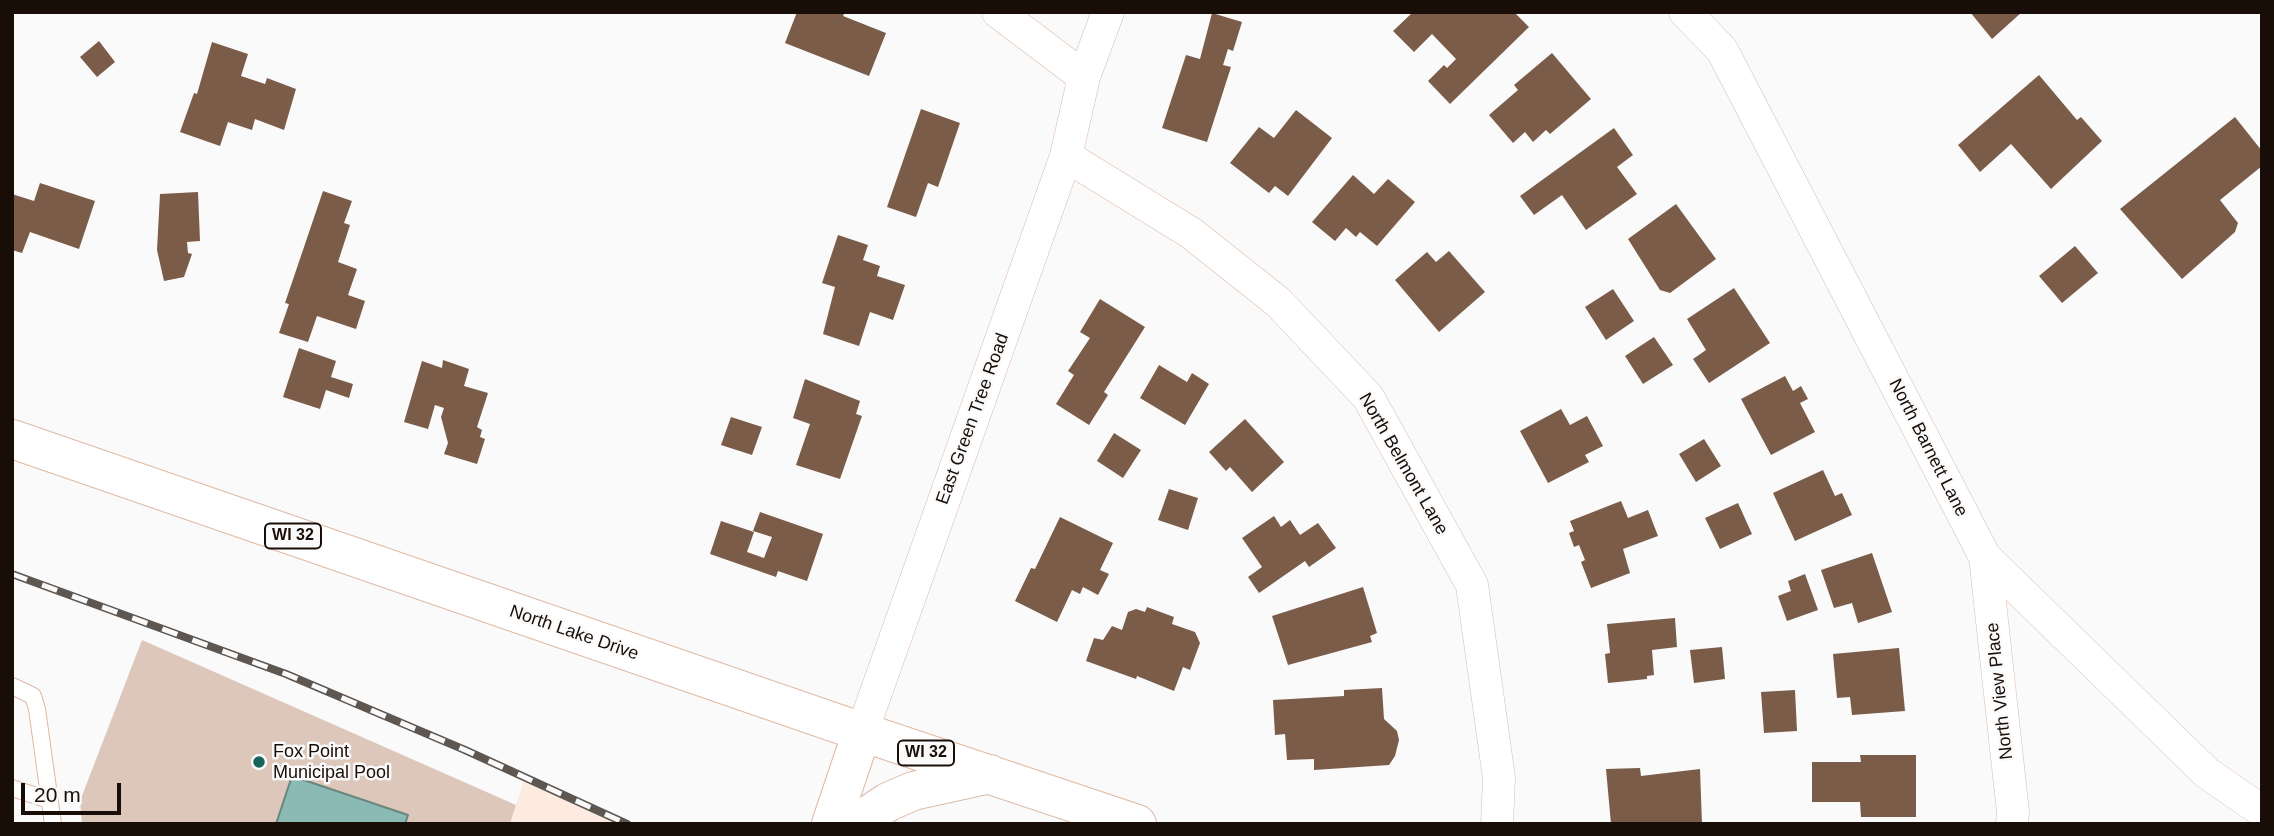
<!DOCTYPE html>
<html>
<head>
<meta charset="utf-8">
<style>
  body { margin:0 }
  #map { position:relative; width:2274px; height:836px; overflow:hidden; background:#fafafa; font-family:Arial,sans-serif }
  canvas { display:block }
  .frame { position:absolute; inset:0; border:14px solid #190e07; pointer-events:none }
  .scale { position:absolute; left:21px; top:783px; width:100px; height:32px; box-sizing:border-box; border:4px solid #190e07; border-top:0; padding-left:9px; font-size:21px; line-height:24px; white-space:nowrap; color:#190e07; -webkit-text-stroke:5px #fafafa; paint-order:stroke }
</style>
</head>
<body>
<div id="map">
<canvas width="2274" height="836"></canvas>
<div class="frame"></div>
<div class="scale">20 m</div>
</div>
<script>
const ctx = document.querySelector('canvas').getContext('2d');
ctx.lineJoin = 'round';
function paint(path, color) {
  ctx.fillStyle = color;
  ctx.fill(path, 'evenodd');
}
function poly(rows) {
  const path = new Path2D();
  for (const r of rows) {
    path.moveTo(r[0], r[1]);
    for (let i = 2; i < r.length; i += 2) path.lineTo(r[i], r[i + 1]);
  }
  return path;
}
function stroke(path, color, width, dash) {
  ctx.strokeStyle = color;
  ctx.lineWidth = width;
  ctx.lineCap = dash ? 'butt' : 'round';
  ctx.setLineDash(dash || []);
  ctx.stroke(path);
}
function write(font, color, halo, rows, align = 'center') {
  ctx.font = font + ' Arial,sans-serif';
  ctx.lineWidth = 5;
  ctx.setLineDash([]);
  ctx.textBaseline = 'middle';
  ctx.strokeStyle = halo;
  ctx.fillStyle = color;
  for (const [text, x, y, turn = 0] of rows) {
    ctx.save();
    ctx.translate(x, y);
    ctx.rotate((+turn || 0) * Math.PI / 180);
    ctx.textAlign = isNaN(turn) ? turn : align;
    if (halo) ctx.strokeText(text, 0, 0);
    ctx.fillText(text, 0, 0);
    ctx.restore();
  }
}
const built = poly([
  [525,777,627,824,510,824]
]);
const green = poly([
  [142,640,516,805,510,824,82,824,80,801]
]);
const water = poly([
  [292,776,408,815,405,824,276,824,292,776]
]);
const building = poly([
  [797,12,845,12,843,16,886,33,869,76,785,43],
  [1413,12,1514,12,1529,27,1450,104,1428,81,1444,65,1447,68,1456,59,1432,34,1414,52,1393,31],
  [1970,12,2022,12,1992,39],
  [1212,13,1242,22,1233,51,1228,49,1223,65,1231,67,1207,142,1162,128,1186,55,1200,59],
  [99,41,115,62,97,77,80,57],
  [212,42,248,54,241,76,265,84,267,78,296,89,284,130,255,119,252,130,228,122,220,146,180,132,194,93,197,94],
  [1552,53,1591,99,1550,134,1546,130,1533,142,1525,132,1513,143,1489,115,1518,90,1514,85],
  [2039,75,2077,120,2081,117,2102,141,2051,189,2011,144,1980,172,1958,145],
  [921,109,960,123,938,187,928,183,916,217,887,207],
  [1296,110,1332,138,1288,196,1275,186,1269,193,1230,163,1259,127,1274,138],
  [2235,117,2262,151,2262,166,2220,200,2238,223,2235,232,2182,279,2120,209],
  [1614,128,1633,155,1617,167,1637,194,1586,230,1562,195,1534,215,1520,196],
  [1353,175,1374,194,1388,179,1415,202,1377,246,1360,232,1356,237,1346,228,1335,241,1312,222],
  [40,183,95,201,79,249,30,232,22,253,12,250,12,194,34,201],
  [323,191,352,201,344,223,350,225,338,262,357,269,348,295,365,301,356,329,317,316,308,342,279,333,289,304,285,303],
  [198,192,200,241,187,242,188,253,192,254,184,277,164,281,157,250,160,194],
  [1676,204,1716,259,1670,293,1660,290,1628,239],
  [838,235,868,245,863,260,880,266,877,276,905,285,893,320,870,312,859,346,823,334,835,287,822,283],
  [2075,246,2098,273,2062,303,2039,276],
  [1449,251,1485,292,1439,332,1395,280,1427,252,1436,262],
  [1734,288,1770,343,1709,383,1693,359,1706,350,1687,319],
  [1613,289,1634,321,1606,340,1585,307],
  [1100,299,1145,327,1104,392,1108,395,1089,425,1056,404,1074,375,1068,371,1090,338,1080,332],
  [1654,337,1673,365,1643,384,1625,356],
  [299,348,336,361,331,377,353,384,349,398,326,390,320,409,283,397],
  [443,360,469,369,464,386,488,393,477,427,482,430,480,437,485,439,477,464,444,454,448,443,441,417,444,408,435,405,428,429,404,422,422,361,442,368],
  [1159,365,1187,382,1192,373,1209,384,1185,425,1140,398],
  [1785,376,1793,391,1801,386,1808,399,1800,403,1815,432,1771,455,1741,399],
  [805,379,860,401,856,414,862,416,840,479,796,465,810,424,793,418],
  [1561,409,1570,425,1587,416,1603,446,1585,455,1589,462,1548,483,1520,431],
  [731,417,762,427,752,455,721,445],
  [1245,419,1284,462,1252,492,1230,467,1226,471,1209,452],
  [1114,433,1141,450,1123,478,1097,461],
  [1704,439,1721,466,1696,482,1679,454],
  [1823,470,1835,496,1842,493,1852,515,1795,541,1773,493],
  [1169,489,1198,498,1188,530,1158,520],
  [1621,501,1628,518,1648,510,1658,536,1623,549,1630,573,1591,588,1581,562,1585,560,1579,545,1574,547,1569,533,1574,531,1570,521],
  [1738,503,1752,534,1720,549,1705,518],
  [760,512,823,534,807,581,778,571,776,577,710,554,721,521,754,532,747,552,764,558,772,537,753,531],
  [1274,516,1281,527,1290,520,1300,535,1318,523,1336,548,1309,567,1305,561,1259,593,1248,577,1262,567,1242,538],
  [1060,517,1113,543,1100,570,1109,574,1098,595,1083,587,1080,594,1072,590,1057,622,1015,601,1031,568,1035,569],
  [1872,553,1892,612,1858,623,1852,603,1834,608,1821,570],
  [1805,574,1818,610,1787,621,1778,596,1791,591,1788,581],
  [1363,587,1377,633,1370,636,1372,642,1288,665,1272,616],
  [1147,607,1174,617,1172,624,1195,632,1200,643,1190,670,1183,667,1174,691,1137,676,1136,679,1086,661,1094,638,1103,640,1112,626,1122,630,1128,612,1136,609,1145,612],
  [1675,618,1677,647,1652,650,1654,675,1647,676,1647,679,1608,683,1605,654,1610,653,1607,624],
  [1722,647,1725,679,1694,683,1690,650],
  [1899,648,1905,711,1852,715,1850,697,1837,698,1833,654],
  [1382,688,1384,719,1397,731,1399,740,1395,756,1389,765,1314,770,1314,759,1287,760,1285,734,1275,735,1273,700,1344,696,1344,690],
  [1795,690,1797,731,1764,733,1761,692],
  [1860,755,1916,755,1916,817,1861,817,1860,802,1812,802,1812,762,1861,762],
  [1640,768,1641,776,1700,769,1702,824,1611,824,1606,769]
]);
const service = poly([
  [12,686,33,696,37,709,53,824],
  [12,788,49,800]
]);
const minor = poly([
  [998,12,1084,77],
  [1685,12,1722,50,1985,557,2207,773,2262,811],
  [1066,156,1191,233,1278,302,1368,397,1472,585,1499,778,1497,824],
  [1985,557,2013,812,2012,824],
  [862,732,1066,156,1084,77,1108,12]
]);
const tertiary = poly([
  [831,824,862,732]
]);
const primary = poly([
  [12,439,862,732,1137,824],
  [855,824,888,802,913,791,990,774]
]);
const rail = poly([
  [12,574,286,674,465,750,627,824]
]);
const markers = [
  [259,762,7,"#18645d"]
];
const shields = [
  [293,536,56],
  [926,753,56]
];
const shieldNames = [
  ["WI 32",293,536],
  ["WI 32",926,753]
];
const streetNames = [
  ["East Green Tree Road",973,419,-70],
  ["North Barnett Lane",1928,448,63],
  ["North Belmont Lane",1403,464,60],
  ["North Lake Drive",574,633,19],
  ["North View Place",2000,691,-96]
];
const poiNames = [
  ["Fox Point",273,752],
  ["Municipal Pool",273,773]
];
paint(built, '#fdebe1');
paint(green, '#ddc7bb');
paint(water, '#8bb9b3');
stroke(water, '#69867f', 2);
paint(building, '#7a5c49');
stroke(service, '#ddbaa5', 18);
stroke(minor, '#ddbaa5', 33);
stroke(tertiary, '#ddbaa5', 40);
stroke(primary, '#ddbaa5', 40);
stroke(service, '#fff', 16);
stroke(minor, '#fff', 32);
stroke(tertiary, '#fff', 38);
stroke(primary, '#fff', 38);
stroke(rail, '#5e5651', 8);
stroke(rail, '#fafafa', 5, [16]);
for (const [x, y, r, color] of markers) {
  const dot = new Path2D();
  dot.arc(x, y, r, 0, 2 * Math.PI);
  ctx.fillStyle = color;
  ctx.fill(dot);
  stroke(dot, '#fafafa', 2.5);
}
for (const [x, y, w] of shields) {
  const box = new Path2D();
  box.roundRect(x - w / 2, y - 12.5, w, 25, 5);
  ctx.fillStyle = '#fafafa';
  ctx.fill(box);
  stroke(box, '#190e07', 2);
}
write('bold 16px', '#190e07', null, shieldNames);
write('18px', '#190e07', '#fafafa', streetNames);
write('18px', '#190e07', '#fafafa', poiNames, 'left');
</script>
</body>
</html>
